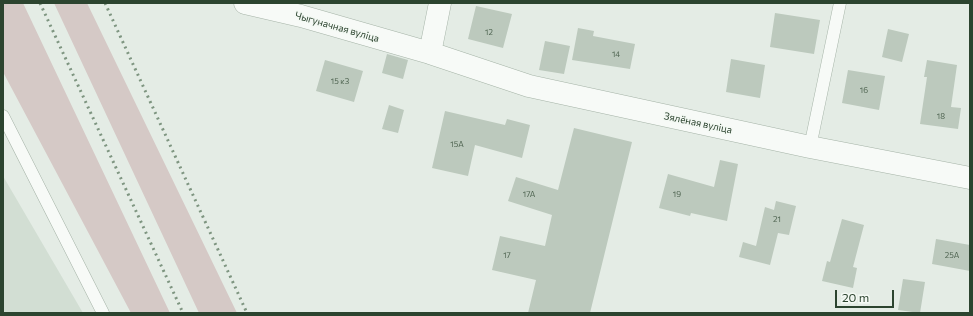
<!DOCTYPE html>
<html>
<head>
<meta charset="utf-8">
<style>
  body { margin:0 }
  #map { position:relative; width:973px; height:316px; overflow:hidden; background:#e4ece5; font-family:Commissioner,sans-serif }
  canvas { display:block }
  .frame { position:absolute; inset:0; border:4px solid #2c442f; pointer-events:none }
  .scale { position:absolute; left:835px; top:290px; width:59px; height:18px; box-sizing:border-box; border:2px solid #2c442f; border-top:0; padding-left:5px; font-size:12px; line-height:14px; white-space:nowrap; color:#2c442f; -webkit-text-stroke:3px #f4f9f4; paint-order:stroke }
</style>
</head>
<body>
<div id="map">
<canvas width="973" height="316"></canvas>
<div class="frame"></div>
<div class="scale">20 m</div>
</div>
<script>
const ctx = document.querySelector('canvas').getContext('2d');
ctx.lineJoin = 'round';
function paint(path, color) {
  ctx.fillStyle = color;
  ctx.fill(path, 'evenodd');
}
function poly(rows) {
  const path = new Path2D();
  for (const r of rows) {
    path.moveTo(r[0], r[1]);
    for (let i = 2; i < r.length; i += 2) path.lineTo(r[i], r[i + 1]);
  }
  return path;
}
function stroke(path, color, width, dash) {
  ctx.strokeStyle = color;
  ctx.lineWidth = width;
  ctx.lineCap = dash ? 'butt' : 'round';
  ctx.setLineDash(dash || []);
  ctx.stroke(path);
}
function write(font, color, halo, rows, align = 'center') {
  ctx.font = font + ' Commissioner,sans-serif';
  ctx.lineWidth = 3;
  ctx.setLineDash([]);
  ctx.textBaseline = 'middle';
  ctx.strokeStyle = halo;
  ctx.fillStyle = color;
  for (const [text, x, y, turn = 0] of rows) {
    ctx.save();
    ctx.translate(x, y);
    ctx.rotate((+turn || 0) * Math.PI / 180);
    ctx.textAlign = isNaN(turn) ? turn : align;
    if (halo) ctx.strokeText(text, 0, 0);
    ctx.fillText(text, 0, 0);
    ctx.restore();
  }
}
const built = poly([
  [3,176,83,313,3,313]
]);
const green = poly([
  [3,3,23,3,170,313,131,313,3,72],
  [54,3,87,3,237,313,199,313]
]);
const building = poly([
  [476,6,512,14,503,48,468,39],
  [775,13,820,20,814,54,770,47],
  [578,28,594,31,593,36,635,44,630,69,572,60],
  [888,29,909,34,902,62,882,57],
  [545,41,570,46,564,74,539,70],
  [387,54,408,60,403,79,382,73],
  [731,59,765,65,760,98,726,92],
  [325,60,363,71,354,102,316,91],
  [927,60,957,65,951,107,961,108,958,129,920,124,927,77,924,77],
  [848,70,885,76,879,110,842,103],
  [389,105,404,110,398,133,382,129],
  [445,111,505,125,507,119,530,125,522,158,475,145,468,176,432,168],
  [574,128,632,142,590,313,528,313,536,280,492,270,500,236,545,246,552,215,508,201,516,177,558,190],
  [720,160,738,164,727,221,691,213,690,216,659,208,668,174,714,187],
  [776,201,796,206,789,235,778,233,770,265,739,257,743,242,756,246,765,207,774,210],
  [842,219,864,225,853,267,857,268,853,288,822,281,827,261,830,262],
  [936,239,970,245,970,271,932,264],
  [903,279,925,282,920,313,898,310]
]);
const lane = poly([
  [3,116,103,313],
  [810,147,840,3]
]);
const street = poly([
  [245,3,301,16,430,53,529,86,810,147,970,178],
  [430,53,440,3]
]);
const rail = poly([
  [40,3,183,313],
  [105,3,247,313]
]);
const numberNames = [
  ["12",489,32],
  ["14",616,54],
  ["15 к3",340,81],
  ["16",864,90],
  ["18",941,116],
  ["15А",457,144],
  ["17А",529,194],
  ["19",677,194],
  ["21",777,219],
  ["17",507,255],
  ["25А",952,255]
];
const streetNames = [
  ["Чыгуначная вуліца",337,27,16],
  ["Зялёная вуліца",698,123,12]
];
paint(built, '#d2ded3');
paint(green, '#d5c9c6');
paint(building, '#bcc9bd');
stroke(lane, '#a5b3a7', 13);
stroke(street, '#a5b3a7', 23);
stroke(lane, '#f7faf7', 12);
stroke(street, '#f7faf7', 22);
stroke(rail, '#7e9580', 3, [2, 4]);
write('8px', '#506552', null, numberNames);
write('10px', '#2c442f', '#f4f9f4', streetNames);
</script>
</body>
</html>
